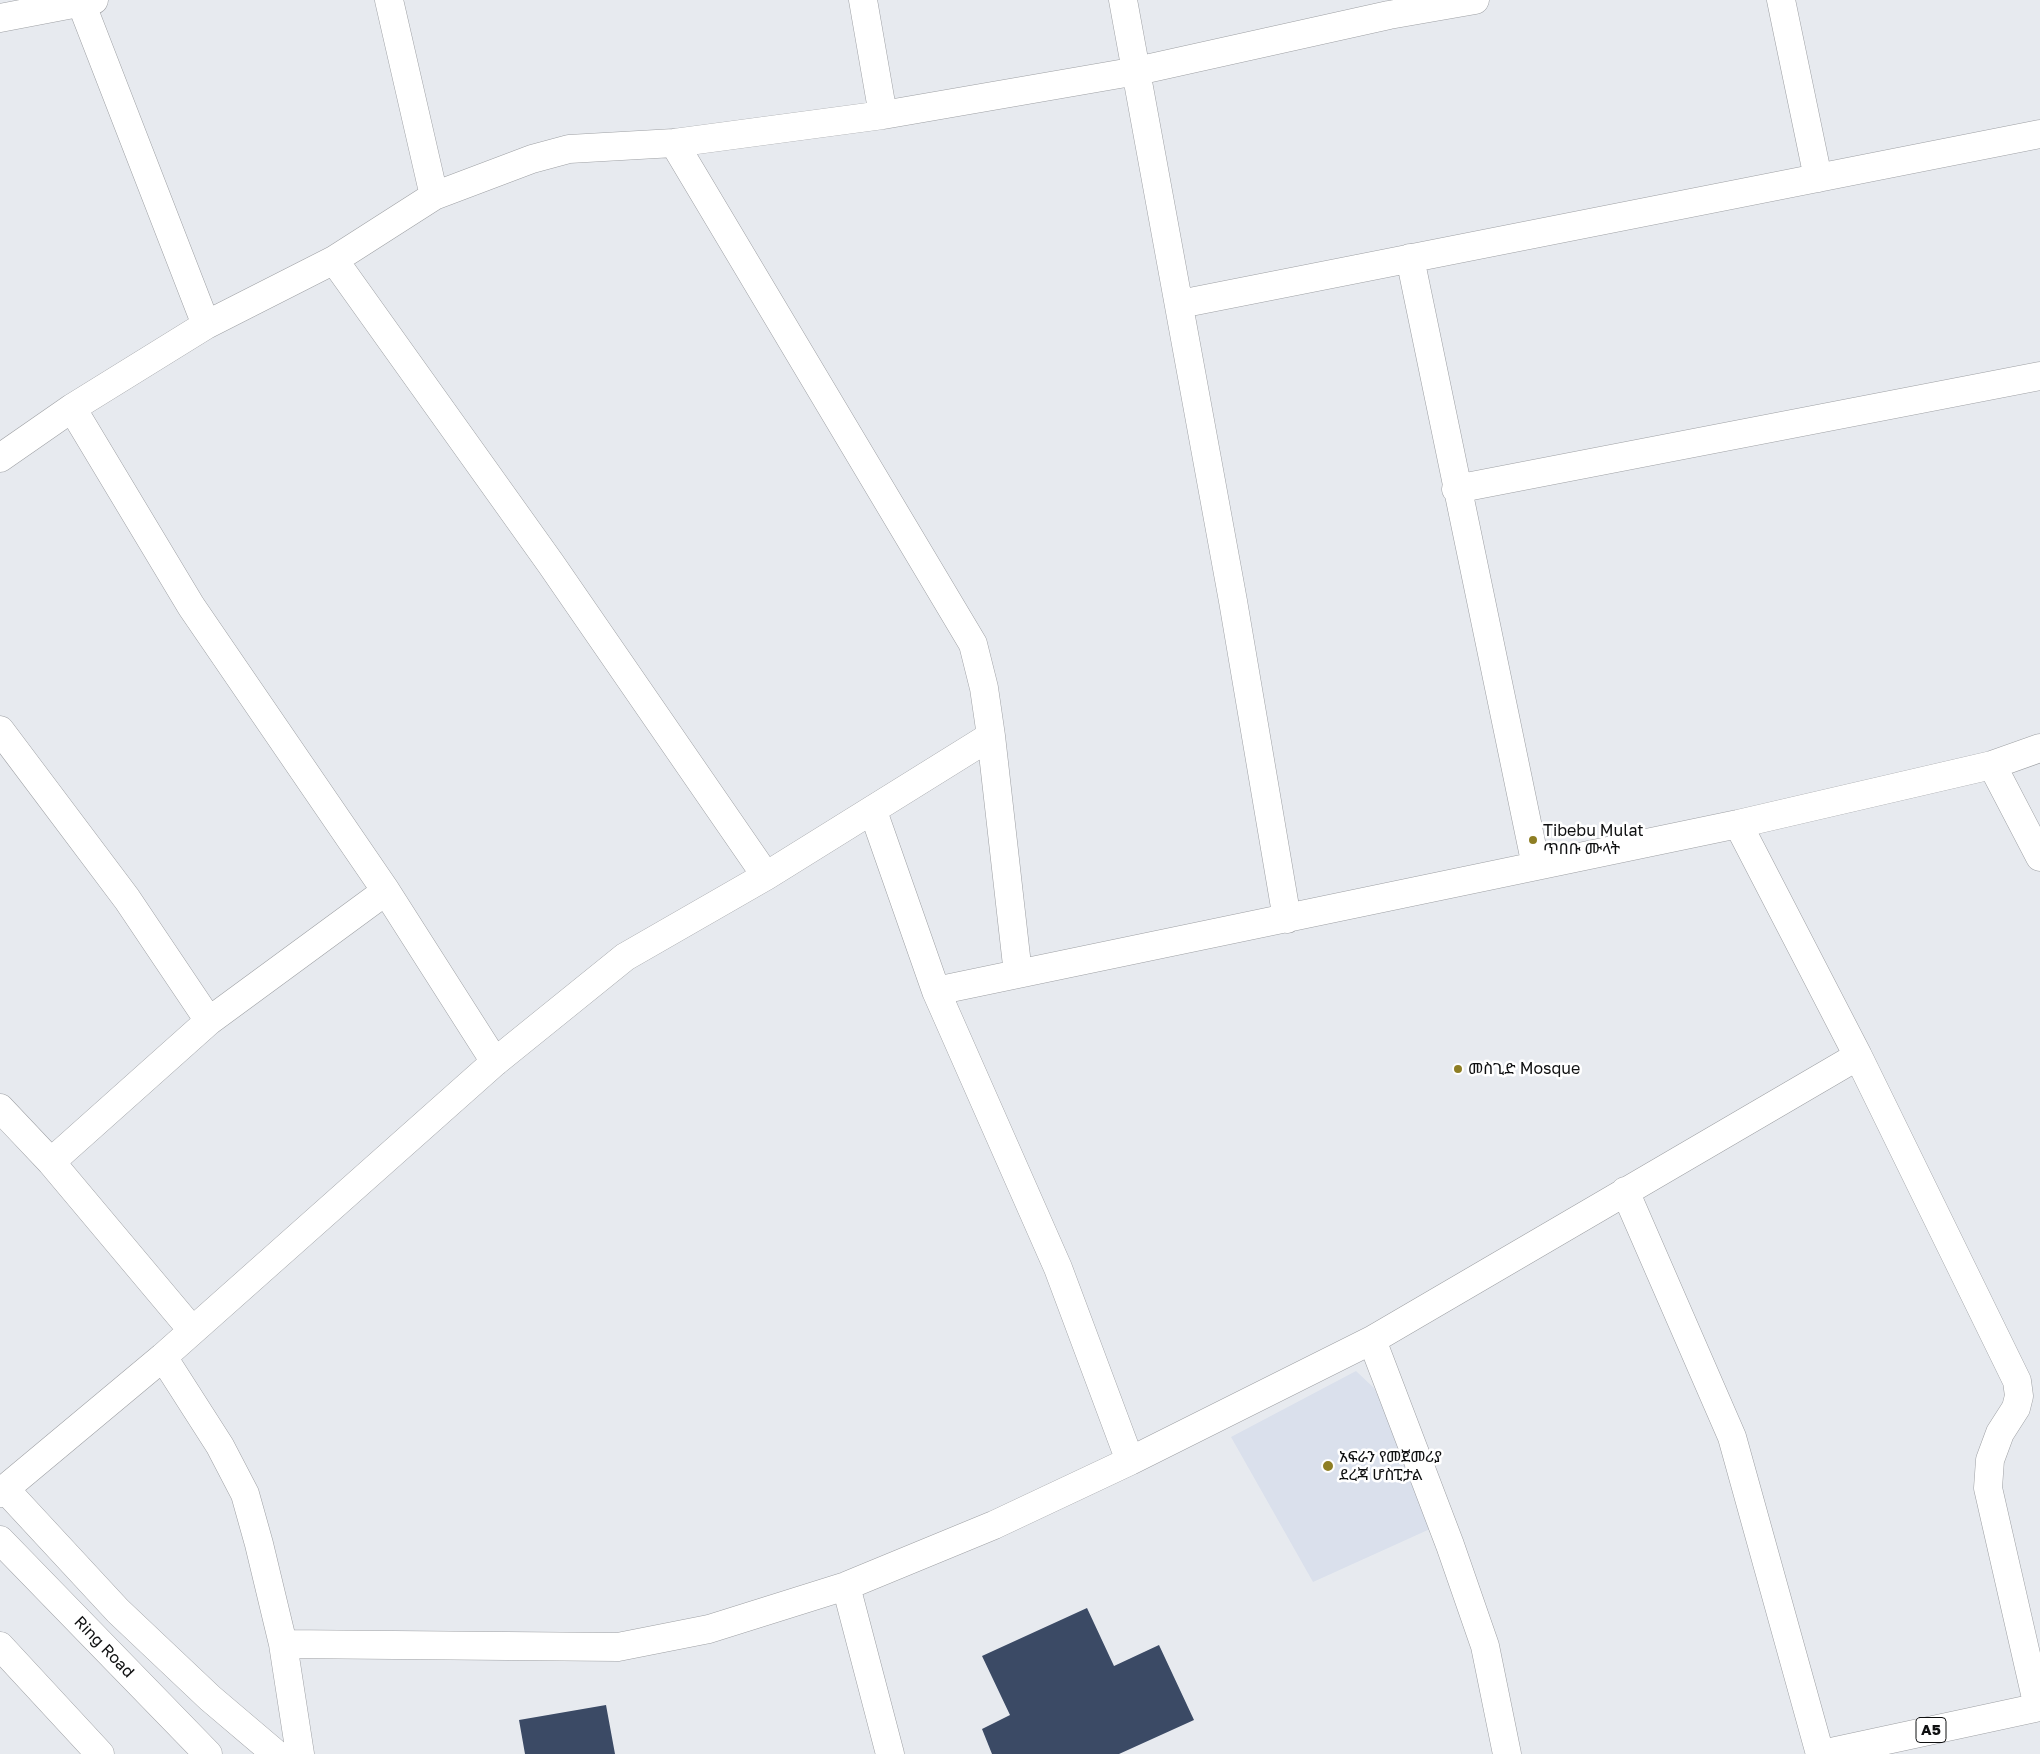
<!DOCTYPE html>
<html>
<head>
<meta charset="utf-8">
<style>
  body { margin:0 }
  canvas { display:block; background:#e7eaef }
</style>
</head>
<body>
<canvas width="2040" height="1754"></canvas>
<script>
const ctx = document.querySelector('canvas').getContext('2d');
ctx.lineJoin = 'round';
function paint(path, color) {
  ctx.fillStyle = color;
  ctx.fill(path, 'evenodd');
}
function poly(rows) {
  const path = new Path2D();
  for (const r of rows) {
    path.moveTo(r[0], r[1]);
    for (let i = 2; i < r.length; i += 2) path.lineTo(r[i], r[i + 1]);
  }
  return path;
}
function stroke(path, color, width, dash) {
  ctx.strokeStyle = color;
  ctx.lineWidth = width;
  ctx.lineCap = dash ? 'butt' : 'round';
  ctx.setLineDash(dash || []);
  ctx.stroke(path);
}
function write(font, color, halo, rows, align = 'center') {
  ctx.font = font + ' "Golos Text","Noto Sans Ethiopic",sans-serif';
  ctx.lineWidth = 5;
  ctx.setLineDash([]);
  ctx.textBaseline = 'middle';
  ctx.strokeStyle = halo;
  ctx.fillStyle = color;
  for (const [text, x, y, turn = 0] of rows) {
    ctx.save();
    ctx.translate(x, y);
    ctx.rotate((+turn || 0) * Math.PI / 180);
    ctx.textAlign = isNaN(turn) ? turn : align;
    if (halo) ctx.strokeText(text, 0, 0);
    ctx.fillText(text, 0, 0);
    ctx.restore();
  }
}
const built = poly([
  [1356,1371,1374,1388,1397,1435,1430,1529,1313,1582,1231,1437]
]);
const building = poly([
  [1087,1608,1114,1666,1159,1645,1194,1720,1119,1754,992,1754,982,1729,1010,1715,982,1656],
  [606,1705,615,1754,525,1754,519,1720]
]);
const street = poly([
  [80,0,206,325],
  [389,0,434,196],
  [863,0,883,115],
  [1123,0,1233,601,1287,919],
  [1781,0,1818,178],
  [0,18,94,0],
  [674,143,973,644,984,688,991,736,1018,974],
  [1410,258,1536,866],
  [334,260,551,564,766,876],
  [1180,304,2040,134],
  [72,408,191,606,386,891,495,1062],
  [0,458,72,408,206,325,334,260,434,196,532,159,569,149,674,143,883,115,1137,71,1389,15,1475,0],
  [1456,489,2040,376],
  [0,730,127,899,209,1021],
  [1992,765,2040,857],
  [873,811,936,991,1058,1268,1130,1461],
  [1738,824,1858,1056,2017,1381,2019,1396,2016,1408,2000,1433,1990,1460,1988,1488,2038,1707],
  [936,991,1738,824,1992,765,2040,748],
  [0,1108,51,1162,192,1330],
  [51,1162,209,1021,386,891],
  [1625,1191,1732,1437,1820,1754],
  [1372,1340,1450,1545,1485,1646,1507,1754],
  [163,1357,220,1446,245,1494,259,1544,283,1644,300,1754],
  [5,1489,118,1611,210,1698,276,1754],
  [0,1493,163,1357,495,1062,625,957,766,876,991,736],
  [846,1586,890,1754],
  [283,1644,618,1647,709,1629,846,1586,994,1525,1130,1461,1372,1340,1858,1056]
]);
const highway = poly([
  [0,1540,208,1754],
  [0,1646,100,1754],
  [1822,1754,2040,1707]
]);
const markers = [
  [1533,840,5,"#8e7e24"],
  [1458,1069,5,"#8e7e24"],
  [1328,1466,6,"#8e7e24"]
];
const shields = [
  [1931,1730,30]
];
const shieldNames = [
  ["A5",1931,1730]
];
const poiNames = [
  ["Tibebu Mulat",1543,831],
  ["ጥበቡ ሙላት",1543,849],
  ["መስጊድ Mosque",1468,1069],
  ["አፍራን የመጀመሪያ",1339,1457],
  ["ደረጃ ሆስፒታል",1339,1475]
];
const streetNames = [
  ["Ring Road",104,1647,46]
];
paint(built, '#dae0ec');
paint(building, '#3b4a65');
stroke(street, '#9ea0a4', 29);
stroke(highway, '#9ea0a4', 29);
stroke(street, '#fff', 28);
stroke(highway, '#fff', 28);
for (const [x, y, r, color] of markers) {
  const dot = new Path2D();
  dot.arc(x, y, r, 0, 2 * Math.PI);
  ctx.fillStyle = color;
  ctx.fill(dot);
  stroke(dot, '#fff', 2);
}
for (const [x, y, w] of shields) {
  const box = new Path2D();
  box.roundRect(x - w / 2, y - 12.5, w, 25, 4);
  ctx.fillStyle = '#fff';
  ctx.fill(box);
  stroke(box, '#0f1011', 1);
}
write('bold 15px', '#0f1011', null, shieldNames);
write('16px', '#0f1011', '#fff', poiNames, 'left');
write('16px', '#0f1011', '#fff', streetNames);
</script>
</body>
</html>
